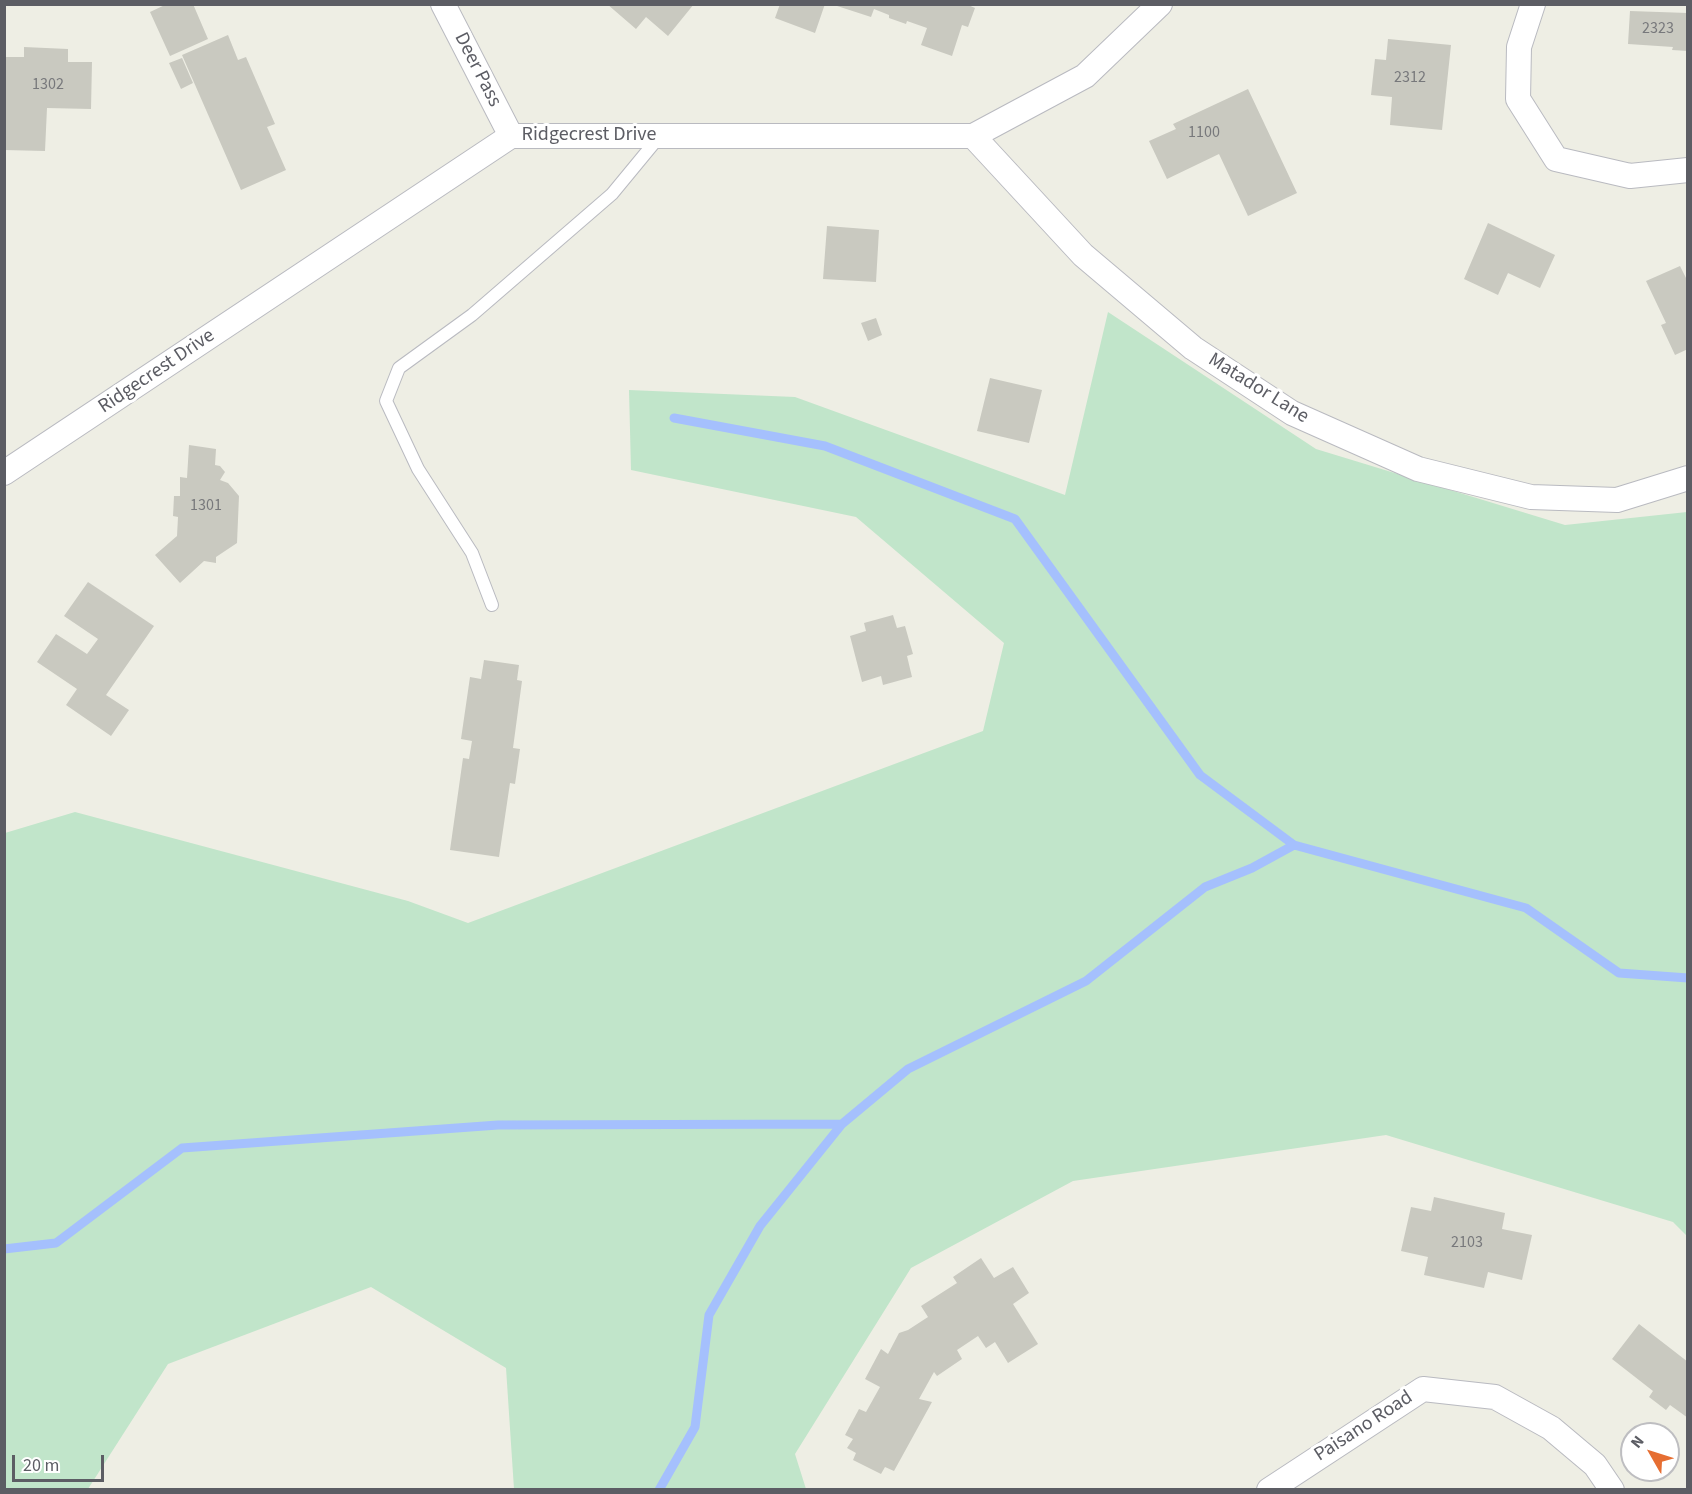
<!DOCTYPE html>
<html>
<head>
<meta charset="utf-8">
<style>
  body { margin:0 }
  #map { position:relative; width:1692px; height:1494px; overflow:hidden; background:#eeeee4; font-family:"Source Sans 3",sans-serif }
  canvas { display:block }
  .frame { position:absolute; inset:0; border:6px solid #5c5d64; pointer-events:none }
  .north { position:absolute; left:1620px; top:1422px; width:60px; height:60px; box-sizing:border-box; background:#fff; border:2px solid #bebec1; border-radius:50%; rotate:309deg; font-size:16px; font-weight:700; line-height:24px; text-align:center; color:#5c5d64 }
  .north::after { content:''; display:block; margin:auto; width:21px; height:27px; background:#e66e32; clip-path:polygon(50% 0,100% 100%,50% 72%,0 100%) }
  .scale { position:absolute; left:12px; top:1455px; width:92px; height:27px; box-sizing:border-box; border:3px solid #5c5d64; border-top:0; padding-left:8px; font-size:18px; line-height:21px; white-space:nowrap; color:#5c5d64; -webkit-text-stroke:4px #fff; paint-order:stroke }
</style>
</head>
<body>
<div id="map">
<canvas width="1692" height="1494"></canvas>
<div class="frame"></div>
<div class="north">N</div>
<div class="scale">20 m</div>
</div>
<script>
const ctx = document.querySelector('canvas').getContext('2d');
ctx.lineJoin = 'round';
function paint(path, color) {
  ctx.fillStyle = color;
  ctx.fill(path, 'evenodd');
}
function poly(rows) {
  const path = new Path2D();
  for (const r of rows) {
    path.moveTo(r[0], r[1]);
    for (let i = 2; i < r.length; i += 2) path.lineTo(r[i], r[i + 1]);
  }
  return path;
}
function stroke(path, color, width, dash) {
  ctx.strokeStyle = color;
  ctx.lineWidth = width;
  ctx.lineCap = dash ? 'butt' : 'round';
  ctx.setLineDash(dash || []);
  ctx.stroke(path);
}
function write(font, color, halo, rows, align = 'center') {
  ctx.font = font + ' "Source Sans 3",sans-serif';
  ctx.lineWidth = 6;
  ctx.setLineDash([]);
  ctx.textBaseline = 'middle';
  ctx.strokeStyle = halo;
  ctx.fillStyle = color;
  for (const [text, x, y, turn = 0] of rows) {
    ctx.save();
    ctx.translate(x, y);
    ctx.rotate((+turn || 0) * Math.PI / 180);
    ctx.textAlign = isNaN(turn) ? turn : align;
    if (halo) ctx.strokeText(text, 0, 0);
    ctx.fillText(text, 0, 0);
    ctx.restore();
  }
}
const green = poly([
  [1108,312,1316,449,1565,525,1687,512,1687,1236,1673,1222,1386,1135,1073,1181,911,1268,795,1454,806,1489,514,1489,506,1368,371,1287,168,1364,88,1489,5,1490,5,833,75,812,408,901,468,923,983,731,1004,643,856,517,631,470,629,390,795,397,1065,495]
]);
const stream = poly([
  [674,418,825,446,1015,519,1200,775,1294,845,1526,908,1619,973,1688,978],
  [4,1249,56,1243,182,1148,498,1125,842,1124,908,1069,1086,981,1205,887,1252,868,1294,845],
  [659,1490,695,1427,709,1315,760,1226,842,1124]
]);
const building = poly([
  [167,4,193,4,208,39,170,56,150,12],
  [607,4,694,4,668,36,646,17,636,29],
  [780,4,825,4,815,33,775,18],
  [831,4,966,4,975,8,968,27,962,25,952,56,921,45,927,28,907,21,906,24,889,18,889,15,874,9,871,17],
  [1630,11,1688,13,1688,51,1672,50,1673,47,1628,44],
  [228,35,238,60,246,57,275,124,267,127,286,170,241,190,182,55],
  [1388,39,1451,45,1442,130,1390,125,1392,97,1371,95,1375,59,1386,60],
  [24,47,68,49,68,62,92,62,91,109,47,108,45,151,4,150,4,57,24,57],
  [182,58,193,83,181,89,169,63],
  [1248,89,1297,193,1248,216,1219,154,1167,179,1149,141,1176,129,1173,124],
  [1488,223,1555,255,1540,288,1508,273,1498,295,1464,279],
  [827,226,879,230,876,282,823,279],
  [1680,266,1688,282,1688,349,1675,355,1661,325,1666,323,1646,281],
  [876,318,882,335,868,341,861,323],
  [990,378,1042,390,1029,443,977,431],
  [189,445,216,449,215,465,220,466,225,472,220,480,228,483,239,496,237,543,216,557,216,563,204,561,180,583,155,555,177,536,178,517,173,516,174,496,180,496,180,477,187,478],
  [88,582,154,626,106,695,129,710,111,736,66,705,77,689,37,662,56,634,87,654,98,639,64,616],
  [893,615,897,628,905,626,913,654,907,656,912,677,883,685,881,676,862,682,850,636,866,631,864,623],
  [484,660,519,665,517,680,522,681,513,748,520,749,515,784,510,783,499,857,450,850,463,758,469,759,472,741,461,739,470,677,481,679],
  [1434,1197,1505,1213,1502,1229,1532,1235,1522,1280,1488,1272,1484,1288,1424,1275,1428,1257,1401,1251,1411,1207,1431,1211],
  [981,1258,994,1278,1013,1267,1029,1293,1013,1304,1038,1344,1008,1363,995,1342,986,1348,978,1336,957,1350,962,1359,937,1376,934,1372,919,1399,932,1402,894,1471,885,1467,881,1474,853,1460,856,1453,847,1448,853,1439,845,1435,859,1409,866,1412,880,1387,865,1379,881,1349,888,1354,899,1333,908,1330,928,1317,921,1306,957,1283,953,1277],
  [1639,1324,1688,1362,1688,1418,1670,1405,1666,1410,1649,1397,1653,1391,1612,1359]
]);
const service = poly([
  [492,605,472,553,418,469,386,401,399,368,472,315,612,194,659,137]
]);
const minor = poly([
  [443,4,511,136],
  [1533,4,1519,47,1518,99,1556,159,1630,176,1688,170],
  [973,136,1083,255,1193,348,1292,413,1418,469,1531,497,1617,500,1688,478],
  [4,473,511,136,973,136,1085,76,1160,4],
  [1269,1490,1423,1389,1495,1397,1551,1428,1595,1465,1612,1490]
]);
const numberNames = [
  ["2323",1658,29],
  ["2312",1410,78],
  ["1302",48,85],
  ["1100",1204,133],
  ["1301",206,506],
  ["2103",1467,1243]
];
const streetNames = [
  ["Deer Pass",477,70,63],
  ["Ridgecrest Drive",589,136],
  ["Ridgecrest Drive",157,372,-34],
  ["Matador Lane",1258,389,32],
  ["Paisano Road",1364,1427,-33]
];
paint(green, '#c1e5ca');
stroke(stream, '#a5c0fd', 9);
paint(building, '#c9c9c0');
stroke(service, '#b9bac0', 14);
stroke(minor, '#b9bac0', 26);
stroke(service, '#fff', 12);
stroke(minor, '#fff', 24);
write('16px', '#77787b', null, numberNames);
write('20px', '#5c5d64', '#fff', streetNames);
</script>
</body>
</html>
